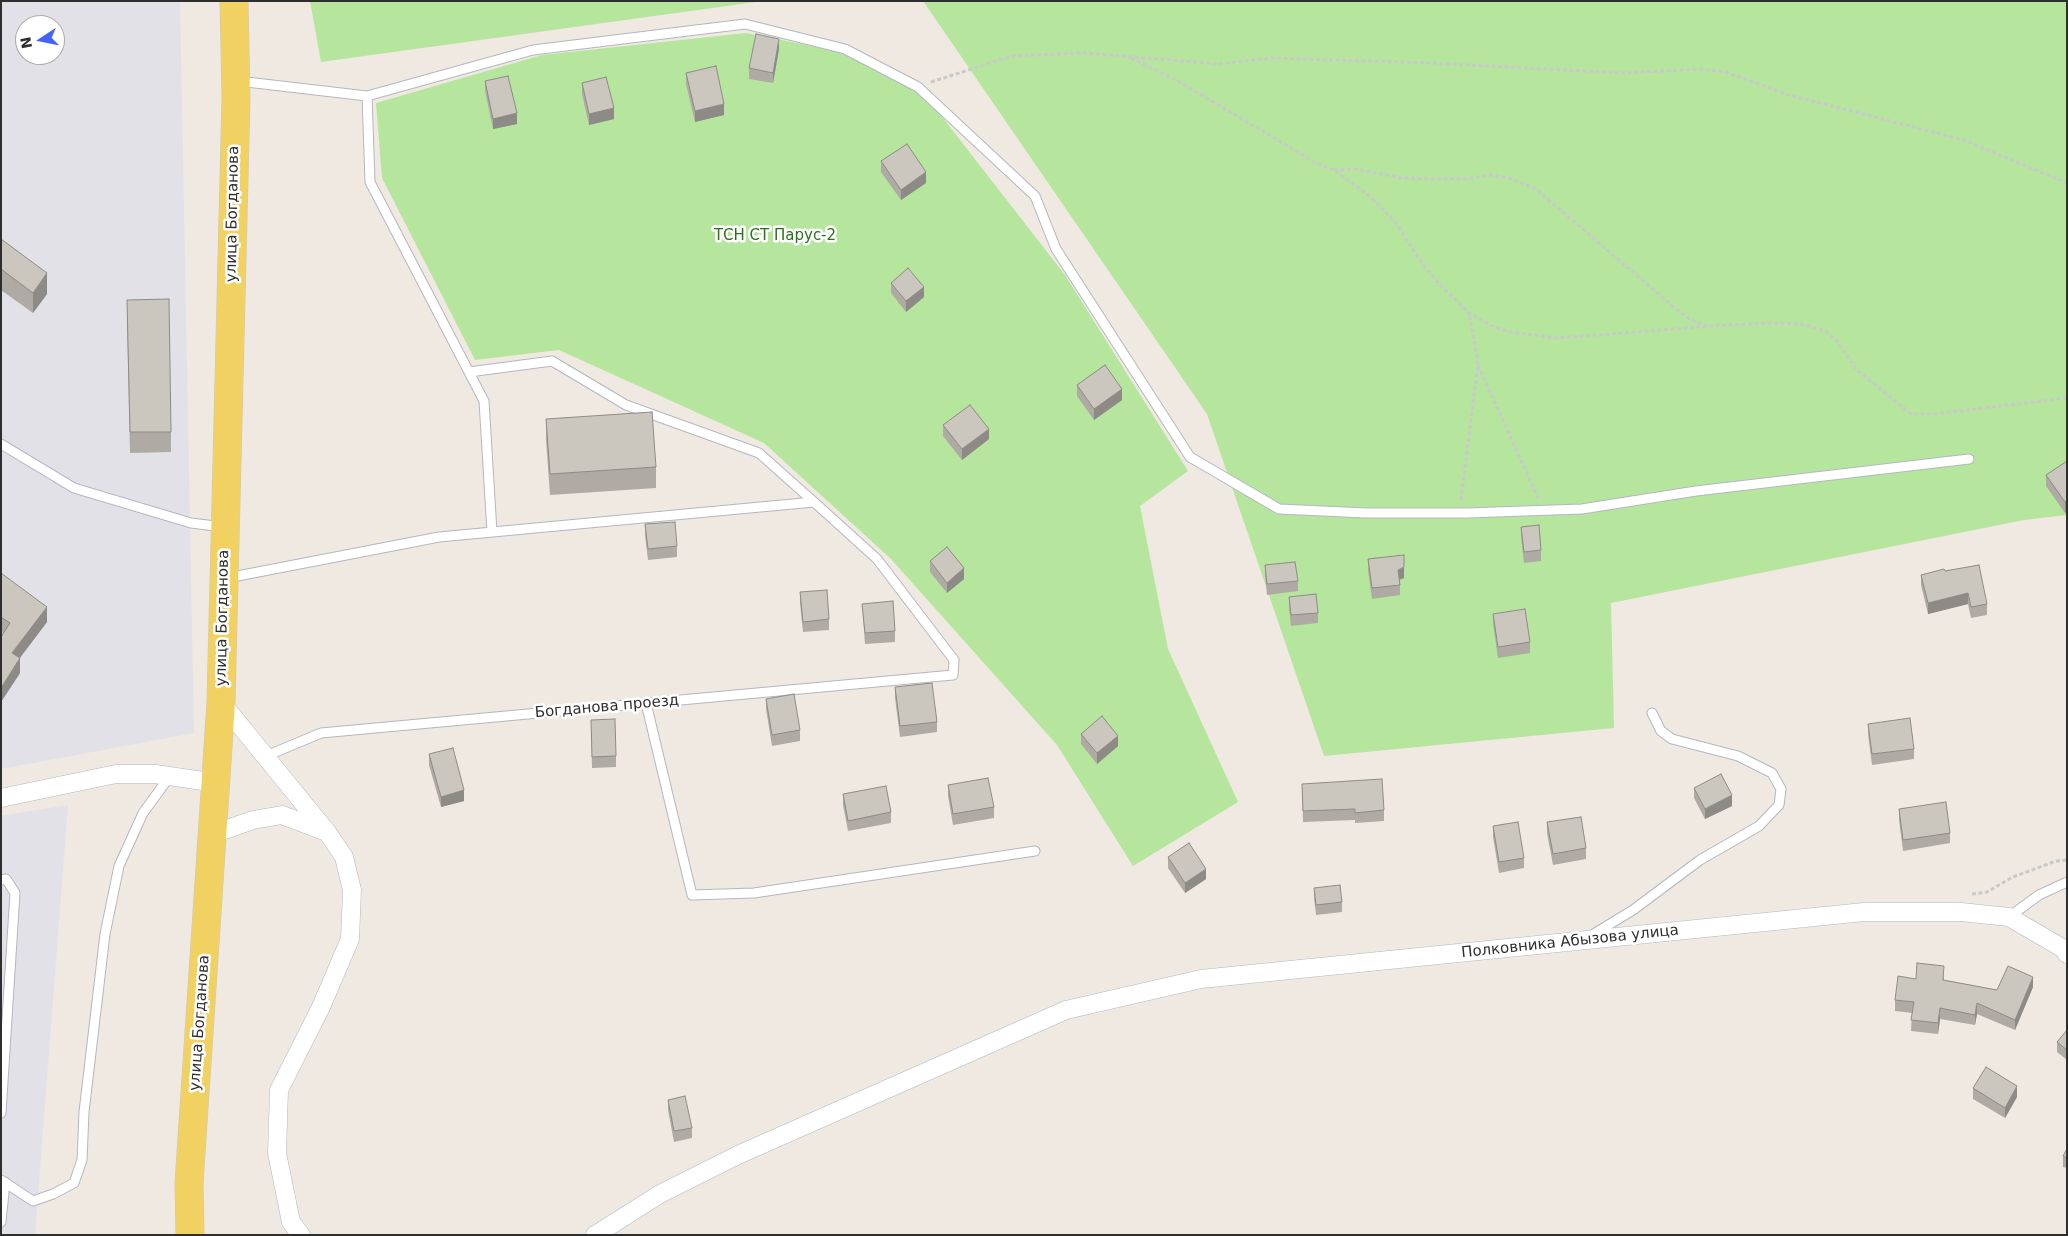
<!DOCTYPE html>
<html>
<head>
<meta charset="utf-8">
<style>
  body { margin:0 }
  #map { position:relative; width:2068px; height:1236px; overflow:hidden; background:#efe9e1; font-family:"DejaVu Sans",sans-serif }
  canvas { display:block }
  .frame { position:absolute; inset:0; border:2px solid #2e2e2e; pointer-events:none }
  .north { position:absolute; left:15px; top:15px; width:50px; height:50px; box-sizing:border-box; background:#fff; border:1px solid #ababab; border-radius:50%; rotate:259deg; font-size:14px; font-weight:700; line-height:20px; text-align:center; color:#2e2e2e }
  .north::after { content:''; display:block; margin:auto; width:18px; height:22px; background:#4264fb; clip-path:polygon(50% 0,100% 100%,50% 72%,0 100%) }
</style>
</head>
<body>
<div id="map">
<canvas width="2068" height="1236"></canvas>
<div class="frame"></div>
<div class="north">N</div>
</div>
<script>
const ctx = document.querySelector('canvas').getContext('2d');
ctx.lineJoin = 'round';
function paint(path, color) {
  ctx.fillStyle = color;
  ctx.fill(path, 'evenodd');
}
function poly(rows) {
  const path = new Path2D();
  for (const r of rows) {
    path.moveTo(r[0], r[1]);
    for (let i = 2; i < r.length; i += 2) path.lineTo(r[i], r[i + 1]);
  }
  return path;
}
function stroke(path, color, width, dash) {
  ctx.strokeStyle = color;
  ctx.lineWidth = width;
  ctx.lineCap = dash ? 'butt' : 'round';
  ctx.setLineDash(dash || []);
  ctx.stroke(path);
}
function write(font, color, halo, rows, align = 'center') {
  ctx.font = font + ' "DejaVu Sans",sans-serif';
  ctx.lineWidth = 5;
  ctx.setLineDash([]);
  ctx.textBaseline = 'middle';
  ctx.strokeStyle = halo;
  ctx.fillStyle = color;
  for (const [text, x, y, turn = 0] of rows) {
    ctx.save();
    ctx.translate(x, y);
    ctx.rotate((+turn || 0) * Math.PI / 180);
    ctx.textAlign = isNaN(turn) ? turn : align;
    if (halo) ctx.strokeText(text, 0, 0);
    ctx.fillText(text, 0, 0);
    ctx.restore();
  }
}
const industrial = poly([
  [1,1,180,1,194,733,1,769],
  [25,25,55,25,55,55,25,55],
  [68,805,35,1235,1,1235,1,816]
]);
const green = poly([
  [310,1,763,1,321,62],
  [923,1,2067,1,2067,515,2024,520,1611,603,1614,728,1324,756,1207,414],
  [746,33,837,51,922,91,1065,275,1188,471,1140,506,1168,649,1238,802,1133,866,1057,745,891,559,764,443,559,350,475,360,382,178,376,103,542,55]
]);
const path = poly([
  [1131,58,1178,81,1316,163,1336,171,1372,198,1396,223,1419,259,1439,284,1469,313,1494,327,1511,332,1557,338,1724,325,1774,323,1802,324,1825,331,1837,341,1857,370,1911,414,1934,414,2067,398],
  [931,82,1012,56,1085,53,1218,64,1270,58,1431,63,1623,73,1700,69,1726,72,1789,95,1964,140,2067,183],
  [1334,170,1355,169,1402,178,1431,179,1464,179,1491,175,1510,178,1536,189,1675,308,1689,319,1707,326],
  [1478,365,1538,498],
  [1461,500,1478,364,1469,313],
  [1972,894,1987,892,2013,877,2056,861,2067,860]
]);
const lane = poly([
  [238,81,367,96,533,50,745,24,845,49,918,87,1035,196,1056,249,1190,457,1279,509,1366,513,1467,513,1582,509,1696,491,1969,459],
  [367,96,370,182,484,401,492,532],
  [469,372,552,361,626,405,759,453,814,502],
  [1,444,74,488,191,523,223,527],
  [227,578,439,537,814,502,877,559,954,660,953,675,321,733,266,756],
  [646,703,692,895,754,893,1035,851],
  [1,880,6,879,15,893,1,1113],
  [2009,917,2039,895,2067,882],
  [1592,935,1633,910,1700,860,1759,826,1779,805,1781,789,1772,773,1738,756,1672,739,1661,731,1652,713],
  [1,1180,33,1201,53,1194,74,1183,82,1160,84,1112,105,934,119,866,143,813,170,776],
  [1,1222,5,1182]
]);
const street = poly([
  [221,702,326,831],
  [1,798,116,774,155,774,217,783],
  [213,834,253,820,282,815,327,832,344,857,352,890,350,939,321,1007,279,1090,277,1153,291,1222,301,1235],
  [595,1235,660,1194,738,1155,1066,1010,1201,979,1864,912,1961,912,2009,917,2064,949,2067,954]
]);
const primary = poly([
  [190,1235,189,1183,221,702,236,98,234,1]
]);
const wall = poly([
  [779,49,773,83,749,79,749,68],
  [686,73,724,115,695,122,686,84],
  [485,81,517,124,493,129,485,91],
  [582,83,614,119,589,125,582,94],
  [881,161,926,183,901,200,881,172],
  [1,239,47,294,33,313,1,290],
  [891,283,924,297,906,312,891,293],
  [127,320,171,432,171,452,130,453],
  [1077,385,1122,400,1094,420,1077,396],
  [546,419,656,467,656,488,550,495,546,440],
  [943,425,989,439,962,460,943,436],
  [2067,461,2067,511,2065,513,2046,486,2046,475],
  [645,524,677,546,677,557,648,560,645,535],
  [1521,527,1541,550,1541,561,1524,563,1521,537],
  [1368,559,1404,578,1400,580,1400,595,1372,599,1368,570],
  [930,561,964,579,947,593,930,572],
  [1265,565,1298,581,1298,591,1267,595,1265,575],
  [1945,571,1987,604,1987,615,1971,618,1968,604,1928,614,1921,585,1921,575],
  [1,573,47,622,20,658,20,673,1,702,1,637,3,633,1,632],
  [800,592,829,619,829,630,803,632,800,603],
  [1289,597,1318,613,1318,623,1291,626,1289,608],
  [862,604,895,631,895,642,865,644],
  [1493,614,1530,642,1530,653,1498,658,1493,624],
  [895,687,937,722,937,732,900,737,895,698],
  [766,699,800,730,800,741,772,746,766,709],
  [1868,724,1914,749,1914,759,1872,765,1868,734],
  [591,731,616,756,616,767,592,768],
  [1081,734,1118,746,1097,764,1081,744],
  [429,754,464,801,441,807,429,765],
  [1302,784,1384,810,1384,821,1355,823,1355,820,1303,822],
  [948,785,994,807,994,818,953,825,948,796],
  [1694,788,1732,806,1705,819,1694,798],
  [843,794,891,812,891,823,848,831,843,805],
  [1899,809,1950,833,1950,843,1903,851,1899,820],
  [1547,822,1586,848,1586,859,1553,865,1547,833],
  [1493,826,1524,858,1524,868,1499,873,1493,837],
  [1168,857,1206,879,1185,893,1168,868],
  [1314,888,1342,902,1342,912,1316,915,1314,898],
  [1944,977,1944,980,1997,990,2033,987,2015,1030,1977,1014,1975,1025,1940,1019,1938,1034,1911,1031,1912,1013,1895,1011,1895,1000,1916,979],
  [2067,1030,2067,1060,2057,1052,2057,1042],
  [1973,1088,2017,1097,2005,1118,1973,1099],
  [668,1100,692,1128,692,1138,674,1142,668,1110],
  [2067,1149,2067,1168,2063,1167,2063,1156]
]);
const shadedWall = poly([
  [779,39,779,49,773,83,773,73],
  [724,104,724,115,695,122,695,111],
  [614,108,614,119,589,125,589,114],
  [517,113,517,124,493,129,493,119],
  [926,172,926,183,901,200,901,190],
  [47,273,47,294,33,313,33,293],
  [924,287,924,297,906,312,906,301],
  [1122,389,1122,400,1094,420,1094,409],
  [989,429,989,439,962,460,962,449],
  [2067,501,2067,511,2065,513,2065,502],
  [1404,567,1404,578,1398,580,1398,570],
  [964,568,964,579,947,593,947,583],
  [1968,593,1968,604,1928,614,1928,603],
  [47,607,47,622,12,668,12,653],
  [20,658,20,673,1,702,1,688],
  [1118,736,1118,746,1097,764,1097,753],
  [464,790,464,801,441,807,441,797],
  [1732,795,1732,806,1705,819,1705,809],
  [1206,869,1206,879,1185,893,1185,883],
  [2033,977,2033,987,2015,1030,2015,1020],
  [1977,1003,1977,1014,1975,1025,1975,1015],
  [1940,1008,1940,1019,1938,1034,1938,1023],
  [2017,1086,2017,1097,2005,1118,2005,1108]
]);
const building = poly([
  [756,34,779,39,773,73,749,68,756,34],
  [716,66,724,104,695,111,686,73,716,66],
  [508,76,517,113,493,119,485,81,508,76],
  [606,77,614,108,589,114,582,83,606,77],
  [907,144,926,172,901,190,881,161,907,144],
  [1,239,47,273,33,293,1,269,1,239],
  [908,268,924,287,906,301,891,283,908,268],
  [169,299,171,432,130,432,127,300,169,299],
  [1105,365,1122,389,1094,409,1077,385,1105,365],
  [970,405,989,429,962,449,943,425,970,405],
  [652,412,656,467,550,474,546,419,652,412],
  [2067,461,2067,501,2065,502,2046,475,2067,461],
  [675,522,677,546,648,549,645,524,675,522],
  [1539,525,1541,550,1524,552,1521,527,1539,525],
  [947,547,964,568,947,583,930,561,947,547],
  [1404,555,1404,567,1398,570,1400,585,1372,588,1368,559,1404,555],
  [1295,562,1298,581,1267,584,1265,565,1295,562],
  [1979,565,1987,604,1971,607,1968,593,1928,603,1921,575,1944,569,1945,571,1979,565],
  [1,573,47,607,12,653,20,658,1,688,1,637,10,623,1,617,1,573],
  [827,590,829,619,803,622,800,592,827,590],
  [1316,594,1318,613,1291,615,1289,597,1316,594],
  [893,601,895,631,865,633,862,604,893,601],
  [1525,609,1530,642,1498,647,1493,614,1525,609],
  [932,683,937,722,900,726,895,687,932,683],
  [794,694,800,730,772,735,766,699,794,694],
  [1102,716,1118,736,1097,753,1081,734,1102,716],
  [1910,718,1914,749,1872,754,1868,724,1910,718],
  [615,719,616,756,592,757,591,720,615,719],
  [453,748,464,790,441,797,429,754,453,748],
  [1721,774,1732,795,1705,809,1694,788,1721,774],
  [988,778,994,807,953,814,948,785,988,778],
  [1382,779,1384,810,1355,813,1355,809,1303,811,1302,784,1382,779],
  [886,786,891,812,848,821,843,794,886,786],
  [1946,802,1950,833,1903,840,1899,809,1946,802],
  [1581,817,1586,848,1553,854,1547,822,1581,817],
  [1518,822,1524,858,1499,862,1493,826,1518,822],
  [1189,843,1206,869,1185,883,1168,857,1189,843],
  [1340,885,1342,902,1316,905,1314,888,1340,885],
  [1917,963,1944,966,1943,980,1997,990,2008,966,2033,977,2015,1020,1977,1003,1975,1015,1940,1008,1938,1023,1911,1020,1914,1002,1895,1000,1898,976,1916,979,1917,963],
  [2067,1030,2067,1050,2057,1042,2067,1030],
  [1986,1067,2017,1086,2005,1108,1973,1088,1986,1067],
  [685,1096,692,1128,674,1131,668,1100,685,1096],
  [2067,1149,2067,1158,2063,1156,2067,1149]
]);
const streetNames = [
  ["улица Богданова",233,214,-89],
  ["улица Богданова",223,618,-89],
  ["Богданова проезд",607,707,-5],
  ["Полковника Абызова улица",1570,942,-6],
  ["улица Богданова",200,1023,-86]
];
const parkNames = [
  ["ТСН СТ Парус-2",775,236]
];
paint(industrial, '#e3e1e8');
paint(green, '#b6e59e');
stroke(lane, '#b4b7c1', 11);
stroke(street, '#b4b7c1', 19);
stroke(primary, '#c9c9c9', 29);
stroke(path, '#c9c9c9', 3, [4, 2.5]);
stroke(lane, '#fff', 9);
stroke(street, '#fff', 18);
stroke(primary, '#f2d163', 28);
paint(wall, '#afaba4');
paint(shadedWall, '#8e8b86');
paint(building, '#cbc7bf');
stroke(building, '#8e8b86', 1);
write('15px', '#2e2e2e', '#fff', streetNames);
write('15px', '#2c6e1b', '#fff', parkNames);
</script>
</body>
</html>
